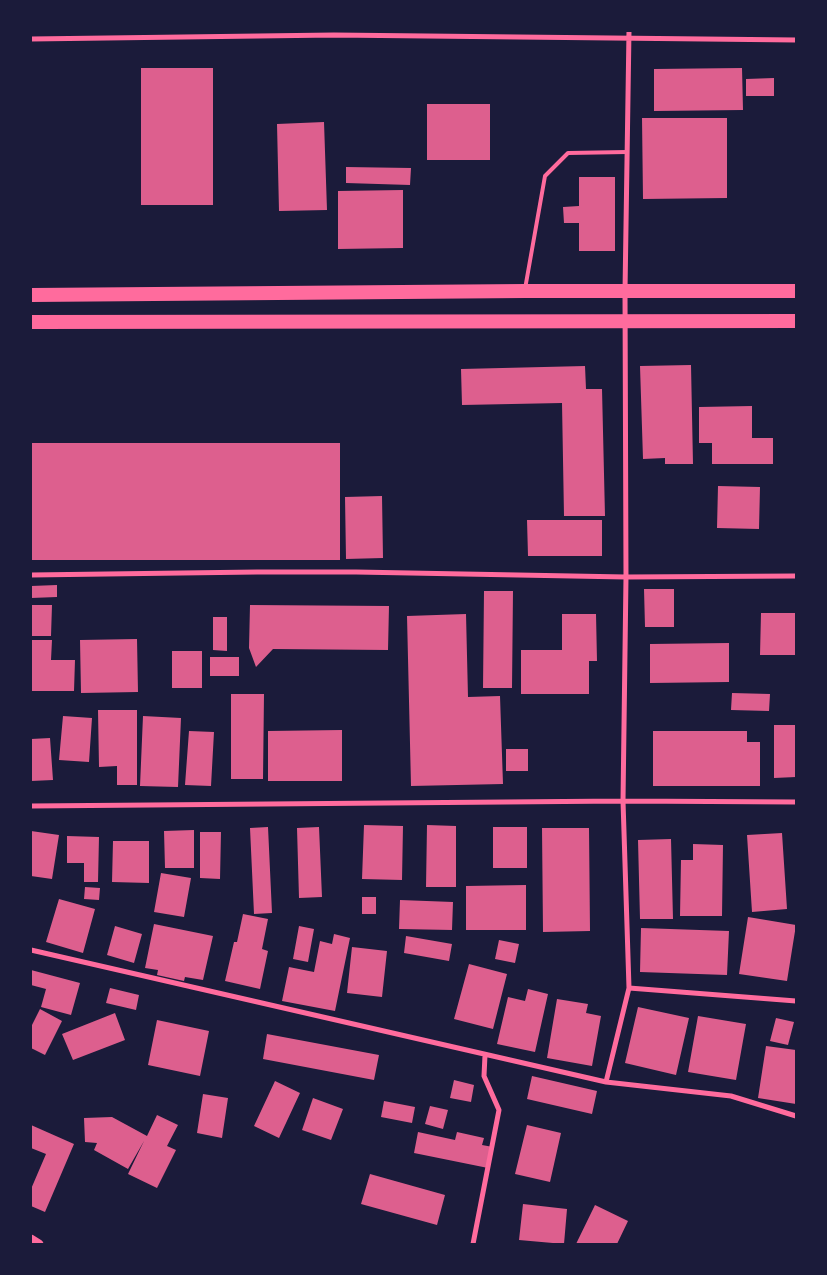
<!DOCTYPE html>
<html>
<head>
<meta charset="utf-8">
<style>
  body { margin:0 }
  #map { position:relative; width:827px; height:1275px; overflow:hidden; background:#1b1b3a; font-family:Merriweather,serif }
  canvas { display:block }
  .frame { position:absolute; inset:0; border:32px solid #1b1b3a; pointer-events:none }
</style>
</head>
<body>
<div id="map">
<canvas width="827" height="1275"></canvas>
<div class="frame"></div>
</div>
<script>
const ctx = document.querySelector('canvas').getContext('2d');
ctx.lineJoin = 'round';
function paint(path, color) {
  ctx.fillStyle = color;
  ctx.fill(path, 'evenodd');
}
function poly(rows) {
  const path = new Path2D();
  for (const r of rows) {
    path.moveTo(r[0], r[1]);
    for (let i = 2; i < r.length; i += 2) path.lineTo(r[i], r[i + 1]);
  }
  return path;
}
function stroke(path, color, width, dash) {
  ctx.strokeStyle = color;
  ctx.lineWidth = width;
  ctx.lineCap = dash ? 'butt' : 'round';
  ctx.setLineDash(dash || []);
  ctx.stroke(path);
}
const building = poly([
  [141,68,213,68,213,205,141,205],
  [742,68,743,110,654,111,654,69],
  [774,78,774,96,746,96,746,79],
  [427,104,490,104,490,160,427,160],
  [642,118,727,118,727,198,643,199],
  [324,122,327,210,279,211,277,124],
  [346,167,411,168,410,185,346,183],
  [579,177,615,177,615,251,579,251,579,223,564,223,563,207,579,206],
  [403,190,403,248,338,249,338,191],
  [691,365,693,464,665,464,665,458,643,459,640,366],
  [585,366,586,389,602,389,605,516,564,516,562,403,462,405,461,369],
  [752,406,752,438,773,438,773,464,712,464,712,443,699,443,699,407],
  [31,443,340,443,340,560,31,560],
  [718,486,760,487,759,529,717,528],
  [382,496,383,558,346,559,345,497],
  [527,520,602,520,602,556,528,556],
  [57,585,57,597,31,598,31,586],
  [644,589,674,589,674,627,645,627],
  [484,591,513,591,512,688,483,688],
  [31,605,52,605,51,636,31,636],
  [250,605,389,606,388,650,273,649,256,667,249,648],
  [761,613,796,613,796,655,760,655],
  [466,614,468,697,500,696,503,784,411,786,407,616],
  [562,614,596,614,597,661,589,661,589,694,521,694,521,650,562,650],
  [213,617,227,617,227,651,213,650],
  [137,639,138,692,81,693,80,640],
  [31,640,52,640,51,660,75,660,74,691,31,691],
  [729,643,729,682,650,683,650,644],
  [172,651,202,651,202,688,172,688],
  [210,657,239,657,239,676,210,676],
  [732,693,770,694,769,711,731,710],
  [231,694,264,694,263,779,231,779],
  [98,710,137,710,137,785,117,785,117,766,99,767],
  [63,716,92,718,89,762,59,760],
  [143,716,181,718,178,787,140,786],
  [774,725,796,725,796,777,774,778],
  [342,730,342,781,268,781,268,731],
  [189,731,214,732,211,786,185,785],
  [653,731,747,731,747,742,760,742,760,786,653,786],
  [50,738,53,780,31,781,31,739],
  [506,749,528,749,528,771,506,771],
  [364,825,403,826,402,880,362,879],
  [427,825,456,826,456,887,426,887],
  [268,827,272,913,254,914,250,828],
  [319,827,322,897,299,898,297,828],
  [493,827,527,827,527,868,493,868],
  [542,828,589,828,590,931,543,932],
  [194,830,194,868,165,868,164,831],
  [31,831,59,835,52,879,31,876],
  [200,832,221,832,220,879,200,878],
  [782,833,787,909,752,912,747,835],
  [67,836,99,837,98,882,84,882,84,863,67,863],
  [671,839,673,919,640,919,638,840],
  [113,841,149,841,149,883,112,882],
  [693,844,723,845,722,916,680,916,681,860,693,860],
  [161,873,191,878,184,917,154,912],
  [526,885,526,930,466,930,466,886],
  [85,887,100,888,99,900,84,899],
  [362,897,376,897,376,914,362,914],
  [59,899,95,909,83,953,46,942],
  [400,900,453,902,452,930,399,929],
  [243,914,268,919,262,949,268,951,260,989,225,981,234,942,237,942],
  [748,917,796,925,787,981,739,974],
  [154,924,213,936,203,980,185,977,184,981,157,975,158,970,145,968],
  [115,926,142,934,134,963,107,955],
  [299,926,314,929,308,962,293,959],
  [641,928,729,931,727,975,640,972],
  [334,934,350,938,335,1011,282,1001,289,967,314,972,320,941,332,944],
  [406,936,452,944,449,961,404,953],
  [499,940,519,944,515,963,495,959],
  [352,947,387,951,382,997,347,993],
  [469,964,507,974,493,1029,454,1019],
  [31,970,80,983,71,1015,41,1007,46,989,31,985],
  [110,988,139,995,136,1010,106,1003],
  [528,989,548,994,535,1052,497,1044,508,997,525,1001],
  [557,999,588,1004,586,1013,601,1016,592,1066,547,1058],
  [638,1007,689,1018,676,1075,625,1063],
  [40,1009,62,1021,45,1055,31,1048,31,1027],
  [115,1013,125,1040,73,1060,62,1034],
  [698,1016,746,1024,736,1080,688,1072],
  [776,1018,794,1022,788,1045,770,1041],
  [157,1020,209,1031,200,1076,148,1065],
  [267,1034,379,1055,374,1080,263,1059],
  [766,1046,796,1050,796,1104,758,1098],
  [532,1076,597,1091,592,1114,527,1099],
  [454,1080,474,1085,471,1102,450,1098],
  [275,1081,300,1093,279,1138,254,1126],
  [203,1094,228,1098,222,1138,197,1133],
  [313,1098,343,1109,331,1140,302,1130],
  [384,1101,415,1107,412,1123,381,1117],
  [430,1106,448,1110,443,1129,425,1124],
  [157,1115,178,1125,167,1146,176,1150,157,1188,128,1174,144,1141,128,1169,94,1150,97,1143,85,1142,84,1118,112,1117,147,1136],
  [31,1125,74,1144,45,1212,31,1206,31,1189,46,1154,31,1148],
  [527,1125,561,1133,550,1182,515,1174],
  [418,1132,455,1140,457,1132,484,1138,482,1145,493,1147,488,1168,414,1153],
  [370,1174,445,1195,437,1225,361,1204],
  [523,1204,567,1209,564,1244,519,1240],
  [595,1205,628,1221,617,1244,576,1244]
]);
const service = poly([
  [525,289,545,176,568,153,627,152]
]);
const minor = poly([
  [31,39,334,35,796,40],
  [31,575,257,572,356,572,626,577,796,576],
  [31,806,623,801,796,802],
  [31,950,606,1082,731,1096,796,1116],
  [629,988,796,1001],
  [606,1082,629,988,623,801,626,577,625,291,629,31],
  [473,1244,499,1110,484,1076,485,1055]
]);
const tertiary = poly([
  [31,1239,39,1244]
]);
const trunk = poly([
  [31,295,525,291,796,291],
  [31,322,796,321]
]);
paint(building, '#dd5f8e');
stroke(service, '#ff6b9d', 4);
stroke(minor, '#ff6b9d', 5);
stroke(tertiary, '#ff6b9d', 9);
stroke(trunk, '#ff6b9d', 14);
</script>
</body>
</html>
